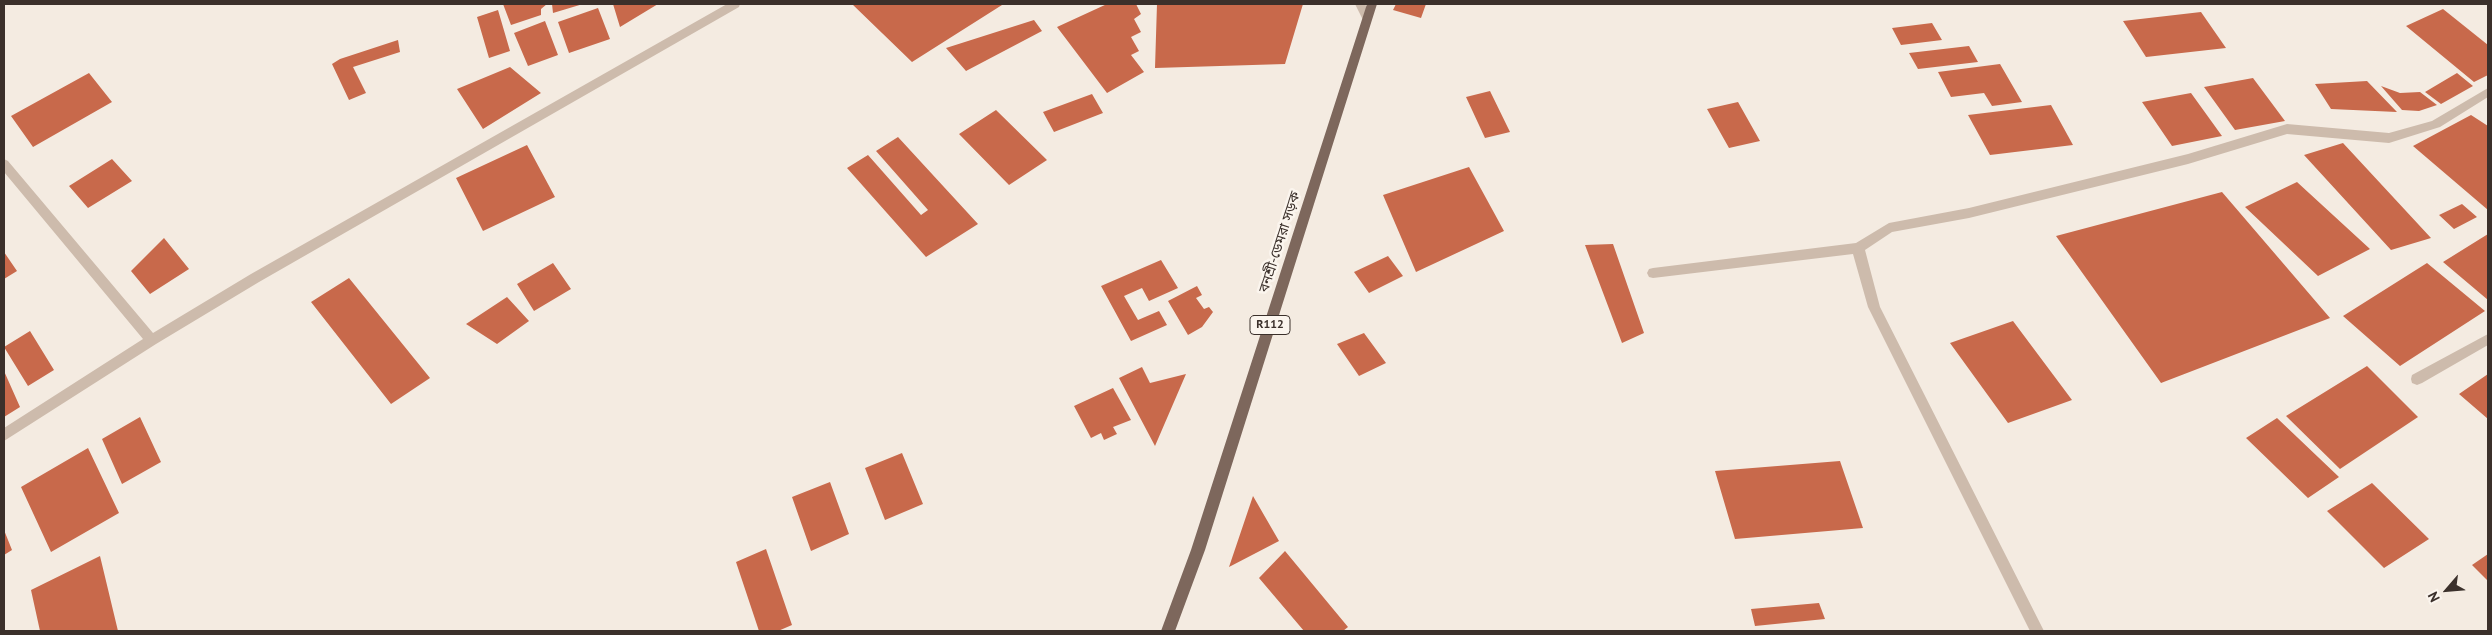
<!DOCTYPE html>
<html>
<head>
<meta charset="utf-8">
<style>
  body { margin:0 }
  #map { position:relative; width:2492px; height:635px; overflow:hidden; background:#f4ebe1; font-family:"PT Sans",sans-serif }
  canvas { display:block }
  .frame { position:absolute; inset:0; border:5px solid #3b302b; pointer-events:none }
  .north { position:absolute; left:2422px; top:565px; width:50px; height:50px; -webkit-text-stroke:4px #fbf5ee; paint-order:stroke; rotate:243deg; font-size:14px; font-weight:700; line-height:20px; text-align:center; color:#3b302b }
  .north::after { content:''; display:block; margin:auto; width:18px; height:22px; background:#3b302b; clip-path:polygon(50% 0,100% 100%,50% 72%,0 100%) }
</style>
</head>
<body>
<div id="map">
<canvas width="2492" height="635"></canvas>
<div class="frame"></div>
<div class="north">N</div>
</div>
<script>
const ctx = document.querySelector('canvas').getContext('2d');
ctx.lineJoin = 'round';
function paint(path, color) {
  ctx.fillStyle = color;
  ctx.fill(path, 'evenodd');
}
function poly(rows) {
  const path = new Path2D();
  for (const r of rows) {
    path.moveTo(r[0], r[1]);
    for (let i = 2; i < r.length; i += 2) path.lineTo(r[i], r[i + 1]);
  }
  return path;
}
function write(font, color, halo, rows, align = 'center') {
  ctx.font = font + ' "PT Sans","Noto Sans Bengali",sans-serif';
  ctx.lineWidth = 5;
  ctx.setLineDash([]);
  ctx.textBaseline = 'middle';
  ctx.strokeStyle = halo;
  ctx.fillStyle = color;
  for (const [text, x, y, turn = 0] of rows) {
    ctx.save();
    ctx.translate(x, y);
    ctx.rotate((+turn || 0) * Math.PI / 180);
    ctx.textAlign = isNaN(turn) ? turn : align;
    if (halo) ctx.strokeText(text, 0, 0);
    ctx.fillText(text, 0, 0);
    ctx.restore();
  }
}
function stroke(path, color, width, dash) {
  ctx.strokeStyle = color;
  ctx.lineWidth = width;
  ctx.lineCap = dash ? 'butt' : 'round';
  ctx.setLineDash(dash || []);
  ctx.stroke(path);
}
const building = poly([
  [503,4,547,4,541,9,541,15,511,25],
  [552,4,583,4,553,13],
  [613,4,658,4,620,27],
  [852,4,1001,4,1002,5,912,62],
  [1107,4,1136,4,1141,14,1134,19,1141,32,1131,37,1139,51,1131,55,1144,72,1107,93,1057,27],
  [1157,4,1303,4,1285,64,1155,68],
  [1396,4,1426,4,1421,18,1393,10],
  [598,8,610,39,569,53,558,22],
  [2443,9,2488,45,2488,75,2474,82,2406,26],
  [498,10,510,51,489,58,477,17],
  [2201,12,2226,48,2146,57,2123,21],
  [1034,20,1042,31,966,71,946,48],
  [545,21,558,55,528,66,514,33],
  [1932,23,1942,40,1901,45,1892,28],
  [398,40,400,52,353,67,366,93,349,100,332,64,340,59],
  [1969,46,1978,62,1918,69,1909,53],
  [2000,64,2022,102,1992,106,1984,93,1951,97,1938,72],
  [510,67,541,93,483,129,457,89],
  [89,73,112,102,33,147,11,116],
  [2457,73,2473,86,2441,104,2425,92],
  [2253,78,2285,121,2235,130,2204,87],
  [2367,81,2397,112,2331,109,2315,84],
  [2381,86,2400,93,2420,92,2437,105,2419,111,2402,110],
  [1490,91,1510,132,1485,138,1466,97],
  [2191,93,2222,136,2172,146,2142,102],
  [1092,94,1103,113,1054,132,1043,112],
  [1738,102,1760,141,1729,148,1707,109],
  [2051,105,2073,145,1990,155,1968,115],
  [996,110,1047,160,1009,185,959,134],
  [2471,115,2488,126,2488,210,2413,146],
  [898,137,978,224,926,257,847,168,868,155,921,215,928,210,876,151],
  [2343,143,2431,238,2391,250,2304,155],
  [527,145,555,197,483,231,456,178],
  [112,159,132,181,88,208,69,186],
  [1469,167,1504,231,1416,272,1383,195],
  [2297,182,2370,249,2318,276,2245,207],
  [2222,192,2330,318,2161,383,2056,236],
  [2462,204,2477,217,2454,229,2439,215],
  [2488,234,2488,300,2443,262],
  [164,238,189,269,150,294,131,271],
  [1613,244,1644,333,1622,343,1585,245],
  [4,252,17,271,4,279],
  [1388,256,1403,276,1369,293,1354,272],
  [1161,260,1178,288,1149,301,1142,288,1124,296,1138,320,1159,311,1167,325,1131,341,1101,286],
  [553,263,571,289,534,311,517,284],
  [2427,263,2485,311,2400,366,2343,316],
  [349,278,430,378,391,404,311,302],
  [1197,286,1202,295,1196,298,1204,309,1209,307,1213,312,1202,327,1188,335,1168,301],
  [507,297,529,321,497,344,466,324],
  [2013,321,2072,400,2008,423,1950,343],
  [30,331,54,370,28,386,4,347],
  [1364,333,1386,363,1359,376,1337,344],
  [2367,366,2418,417,2340,469,2286,416],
  [1142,367,1150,383,1186,374,1155,446,1119,378],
  [4,371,20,407,4,417],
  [2488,374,2488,419,2459,394],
  [1113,388,1131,420,1113,427,1117,434,1104,440,1101,433,1091,438,1074,406],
  [140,417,161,462,122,484,102,439],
  [2277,418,2339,477,2308,498,2246,438],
  [88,448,119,513,51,552,21,487],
  [902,453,923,504,885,520,865,468],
  [1840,461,1863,528,1735,539,1715,471],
  [830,482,849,534,811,551,792,497],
  [2372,483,2429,539,2384,568,2327,511],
  [1253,496,1279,541,1229,567],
  [4,530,12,550,4,555],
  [766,549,792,625,778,631,759,631,736,562],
  [1285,551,1348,627,1343,631,1304,631,1259,578],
  [2488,554,2488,581,2472,565],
  [100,556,118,631,40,631,31,590],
  [1819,603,1825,619,1755,626,1751,609]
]);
const minor = poly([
  [727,4,740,4,739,7,259,282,156,344,4,441,4,428,143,339,4,172,4,159,8,161,153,333,251,274,727,4],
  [1355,4,1365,4,1372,17,1371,20,1363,20,1355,4],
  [2488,88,2488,97,2440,127,2389,143,2287,134,2188,164,1969,218,1892,232,1865,250,1880,307,2044,631,2030,631,1868,307,1853,254,1653,278,1649,277,1647,273,1649,269,1653,268,1856,243,1889,223,1969,208,2188,154,2287,124,2389,133,2432,121,2488,88],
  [2488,334,2488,345,2422,383,2417,385,2412,383,2411,379,2412,375,2488,334]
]);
const primary = poly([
  [1367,4,1377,4,1205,550,1175,631,1161,631,1191,550,1367,4]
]);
const shields = [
  [1270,325,40]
];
const shieldNames = [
  ["R112",1270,325]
];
const streetNames = [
  ["বনশ্রী-ডেমরা সড়ক",1280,242,-72]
];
paint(building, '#c8694b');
paint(minor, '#cdbbac');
paint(primary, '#7d675c');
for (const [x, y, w] of shields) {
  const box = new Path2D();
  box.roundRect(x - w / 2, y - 9.5, w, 19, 4);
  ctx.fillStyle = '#fbf5ee';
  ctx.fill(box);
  stroke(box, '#3b302b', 1);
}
write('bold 12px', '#3b302b', null, shieldNames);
write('14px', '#3b302b', '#fbf5ee', streetNames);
</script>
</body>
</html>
